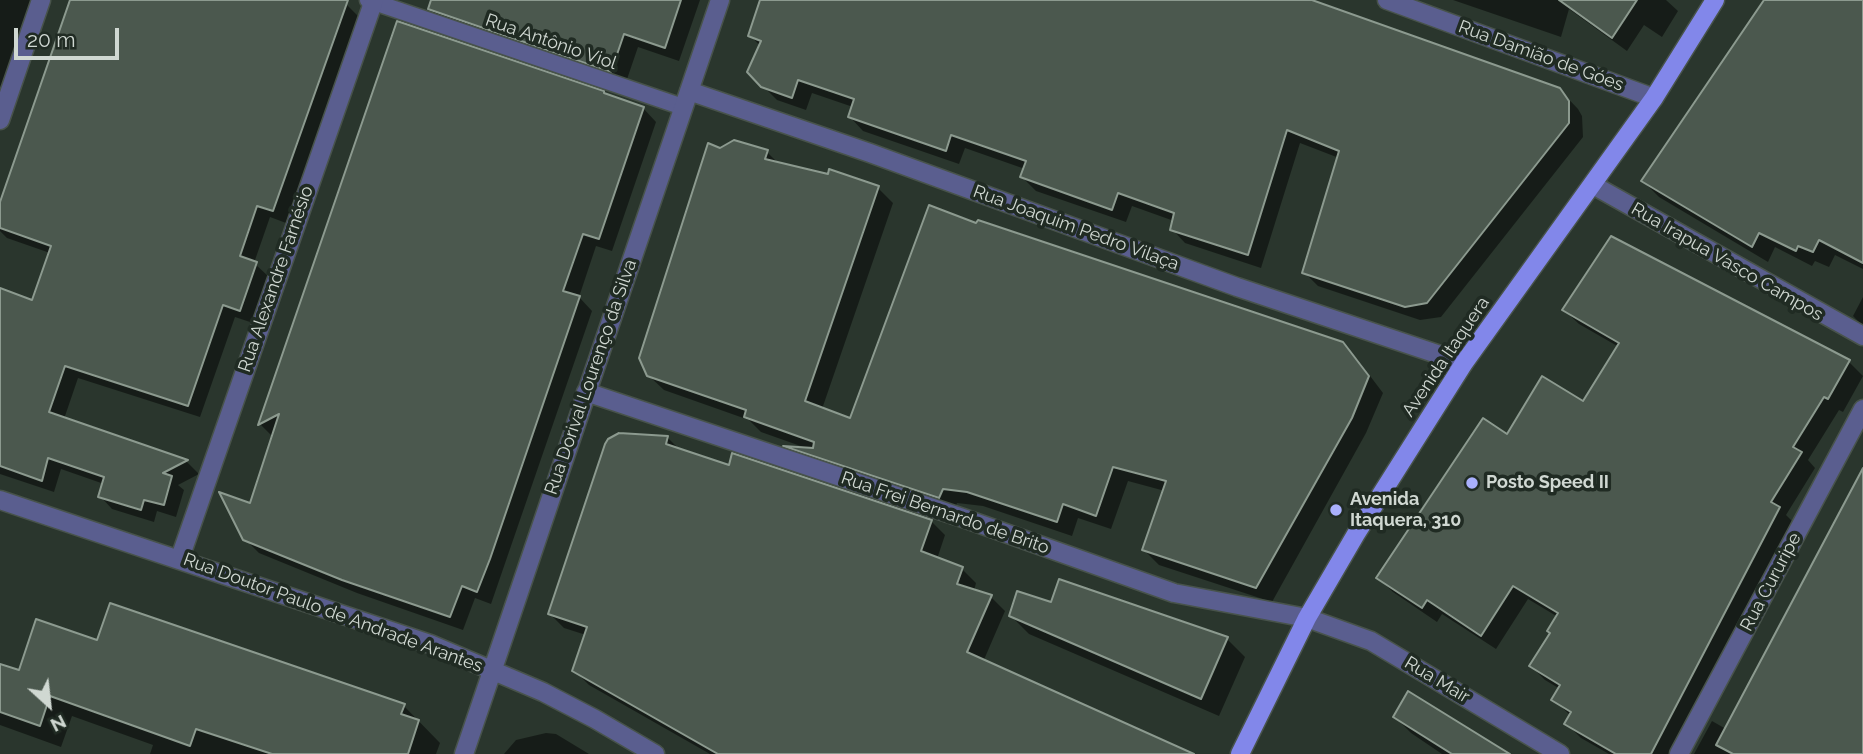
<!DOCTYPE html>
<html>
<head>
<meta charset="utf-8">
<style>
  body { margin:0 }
  #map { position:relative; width:1863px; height:754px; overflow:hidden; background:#2a362d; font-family:Raleway,sans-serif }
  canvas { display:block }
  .north { position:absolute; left:14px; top:670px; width:70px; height:70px; -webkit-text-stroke:5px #202b23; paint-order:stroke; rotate:153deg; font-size:19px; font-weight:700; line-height:28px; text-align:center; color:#d0d8d2 }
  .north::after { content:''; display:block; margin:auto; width:24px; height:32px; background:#d0d8d2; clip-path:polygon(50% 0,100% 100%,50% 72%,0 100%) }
  .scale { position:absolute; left:14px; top:28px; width:105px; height:32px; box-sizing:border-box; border:4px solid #d0d8d2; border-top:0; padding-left:9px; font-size:21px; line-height:24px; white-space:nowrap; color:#d0d8d2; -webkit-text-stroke:5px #202b23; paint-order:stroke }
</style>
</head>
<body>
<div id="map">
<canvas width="1863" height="754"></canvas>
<div class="north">N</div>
<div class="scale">20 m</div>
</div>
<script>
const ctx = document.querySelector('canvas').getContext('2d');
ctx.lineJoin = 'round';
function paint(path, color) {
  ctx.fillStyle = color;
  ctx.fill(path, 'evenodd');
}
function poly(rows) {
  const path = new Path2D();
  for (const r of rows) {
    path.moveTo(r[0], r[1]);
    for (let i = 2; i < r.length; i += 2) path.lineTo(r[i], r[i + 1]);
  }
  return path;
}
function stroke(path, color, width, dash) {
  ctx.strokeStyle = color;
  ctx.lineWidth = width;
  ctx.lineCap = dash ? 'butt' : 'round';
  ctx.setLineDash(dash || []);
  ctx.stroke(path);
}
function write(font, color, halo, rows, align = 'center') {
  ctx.font = font + ' Raleway,sans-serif';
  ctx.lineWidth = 7;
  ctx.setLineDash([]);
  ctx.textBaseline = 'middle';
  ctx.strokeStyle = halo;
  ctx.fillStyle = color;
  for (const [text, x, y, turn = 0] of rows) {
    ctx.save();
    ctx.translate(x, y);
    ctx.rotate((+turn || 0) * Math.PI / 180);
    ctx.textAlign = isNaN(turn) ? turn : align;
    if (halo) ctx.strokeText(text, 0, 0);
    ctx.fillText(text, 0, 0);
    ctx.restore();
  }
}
const shadow = poly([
  [0,0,32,0,0,93],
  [71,0,333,0,346,4,359,17,286,223,270,217,254,263,268,276,253,323,235,317,200,417,78,378,64,419,187,462,199,474,178,485,184,490,176,517,157,511,154,522,112,509,100,496,104,484,61,469,54,492,0,474,0,301,33,302,50,253,7,238,0,231,0,207],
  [433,0,700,0,679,61,638,47,625,85,444,23,430,9],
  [762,0,1304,0,1559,89,1578,109,1582,116,1583,137,1441,317,1420,320,1318,286,1304,272,1339,158,1300,143,1261,268,1185,243,1172,229,1174,221,1132,206,1126,222,1036,191,1022,177,1025,169,965,148,959,164,863,131,850,117,853,107,812,93,806,110,777,100,749,72,760,46,750,35],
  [1453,0,1666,0,1678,11,1662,37,1644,25,1627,51,1569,9,1561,37],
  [1766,0,1863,0,1863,269,1835,255,1829,267,1815,261,1812,266,1775,247,1768,262,1659,197,1643,181],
  [398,23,643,108,656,122,612,251,596,246,579,297,592,311,491,604,475,598,463,630,357,593,259,553,245,539,251,505,273,437,260,424],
  [720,149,767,152,780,165,878,188,893,203,822,409,851,420,977,225,1342,344,1358,360,1383,393,1366,433,1272,602,1159,565,1144,550,1165,491,1128,481,1111,529,1078,518,1072,536,983,506,957,503,954,512,800,460,788,448,809,449,761,432,749,420,664,390,648,375],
  [1863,297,1863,326,1853,316],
  [1564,310,1849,362,1863,376,1843,412,1839,410,1808,460,1815,468,1786,515,1794,523,1688,754,1609,754,1581,738,1566,723,1571,716,1553,699,1560,689,1545,680,1531,666,1552,633,1558,617,1528,599,1496,649,1442,614,1437,622,1393,592,1378,578,1508,436,1583,404,1619,347,1579,324],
  [624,434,668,438,680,450,730,467,931,521,945,535,937,559,962,569,976,583,974,591,991,597,1005,611,983,662,1184,754,710,754,589,685,574,670,586,635,564,628,550,614],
  [1863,471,1863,754,1694,754,1712,721,1726,729],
  [1052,604,1227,639,1245,657,1219,716,1029,634,1011,616],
  [98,642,404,706,440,743,436,754,150,754,153,745,72,716,61,747,0,725,0,666,20,672],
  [1395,717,1507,754,1442,754,1411,733],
  [546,733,556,734,589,754,504,754,516,740]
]);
const building = poly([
  [70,0,348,0,273,211,257,206,240,256,257,262,240,311,223,305,188,406,65,366,49,412,188,460,163,473,172,476,164,505,144,500,141,510,98,497,104,477,48,458,42,481,0,466,0,288,32,300,51,246,0,228,0,202,70,0],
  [431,0,681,0,665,48,624,34,611,72,428,9,431,0],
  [760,0,1312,0,1560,88,1569,101,1569,123,1427,303,1405,307,1302,273,1339,151,1287,130,1248,255,1170,230,1174,213,1118,193,1112,210,1020,177,1026,161,951,135,946,151,848,117,854,99,798,80,792,98,761,87,747,72,761,41,748,36,760,0],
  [1559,0,1637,0,1612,38,1559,0],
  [1764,0,1863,0,1863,263,1819,240,1813,252,1798,246,1796,251,1759,233,1752,247,1641,181,1764,0],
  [397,21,604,91,604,93,644,107,599,239,583,234,563,291,580,296,490,559,477,592,462,586,450,617,342,580,243,540,219,492,250,503,279,414,258,425,397,21],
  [734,140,768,150,765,159,828,174,829,169,879,186,805,401,850,418,929,205,976,223,978,220,1343,342,1369,376,1352,418,1256,588,1142,550,1166,481,1113,467,1096,516,1063,504,1057,522,967,492,943,489,939,498,783,446,813,448,814,442,744,417,746,410,647,376,639,358,708,143,720,148,734,140],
  [1611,236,1850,360,1828,399,1824,397,1793,447,1802,452,1771,502,1780,507,1651,754,1616,754,1564,724,1571,712,1551,700,1560,685,1529,666,1550,633,1547,631,1558,613,1513,586,1481,636,1427,600,1422,608,1376,578,1483,418,1507,434,1542,376,1583,401,1619,343,1562,310,1611,236],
  [619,433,668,436,666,444,729,465,732,453,932,520,921,551,963,567,957,584,992,595,967,652,1194,754,718,754,572,671,587,627,548,614,605,444,608,439,619,433],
  [1863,468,1863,754,1733,754,1716,745,1863,468],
  [1059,579,1228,637,1201,699,1009,616,1017,591,1051,602,1059,579],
  [110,603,405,704,401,714,419,720,408,754,272,754,196,729,190,746,50,696,40,726,0,712,0,664,19,670,36,619,97,640,110,603],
  [1408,691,1510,754,1452,754,1393,717,1408,691]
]);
const service = poly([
  [368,0,683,107]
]);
const minor = poly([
  [1387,0,1654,98],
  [689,91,870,153,1237,287,1464,363],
  [0,120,41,0],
  [1593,185,1863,336],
  [586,392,966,519,1174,593,1307,618,1371,641,1560,754],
  [0,500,430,644,543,692,595,719,655,754],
  [180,558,374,0],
  [464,754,720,0],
  [1679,754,1863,409]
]);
const primary = poly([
  [1240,754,1307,618,1356,534,1464,363,1654,98,1715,0]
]);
const markers = [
  [1472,483,7,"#a9b0fc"],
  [1336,510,7,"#a9b0fc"]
];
const streetNames = [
  ["Rua Antônio Viol",551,42,19],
  ["Rua Damião de Góes",1541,56,20],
  ["Rua Joaquim Pedro Vilaça",1076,228,20],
  ["Rua Irapua Vasco Campos",1727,262,30],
  ["Rua Alexandre Farnésio",276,279,-71],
  ["Avenida Itaquera",1446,357,-56],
  ["Rua Dorival Lourenço da Silva",591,377,-71],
  ["Rua Frei Bernardo de Brito",945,513,19],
  ["Rua Cururipe",1771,582,-62],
  ["Rua Doutor Paulo de Andrade Arantes",333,613,20],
  ["Rua Mair",1437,680,31]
];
const poiNames = [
  ["Posto Speed II",1486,483],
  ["Avenida",1350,500],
  ["Itaquera, 310",1350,521]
];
paint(shadow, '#0007');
paint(building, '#4b584e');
stroke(building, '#8c9a8f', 2);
stroke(service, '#48534b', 19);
stroke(minor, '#48534b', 21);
stroke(primary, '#48534b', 21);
stroke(service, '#5a5e8f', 16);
stroke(minor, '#5a5e8f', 18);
stroke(primary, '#8287ea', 18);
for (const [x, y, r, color] of markers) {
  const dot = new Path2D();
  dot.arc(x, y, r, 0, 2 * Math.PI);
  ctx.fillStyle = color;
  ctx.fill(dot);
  stroke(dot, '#202b23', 2.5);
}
write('18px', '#d0d8d2', '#202b23', streetNames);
write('bold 18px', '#d0d8d2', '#202b23', poiNames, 'left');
</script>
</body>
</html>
